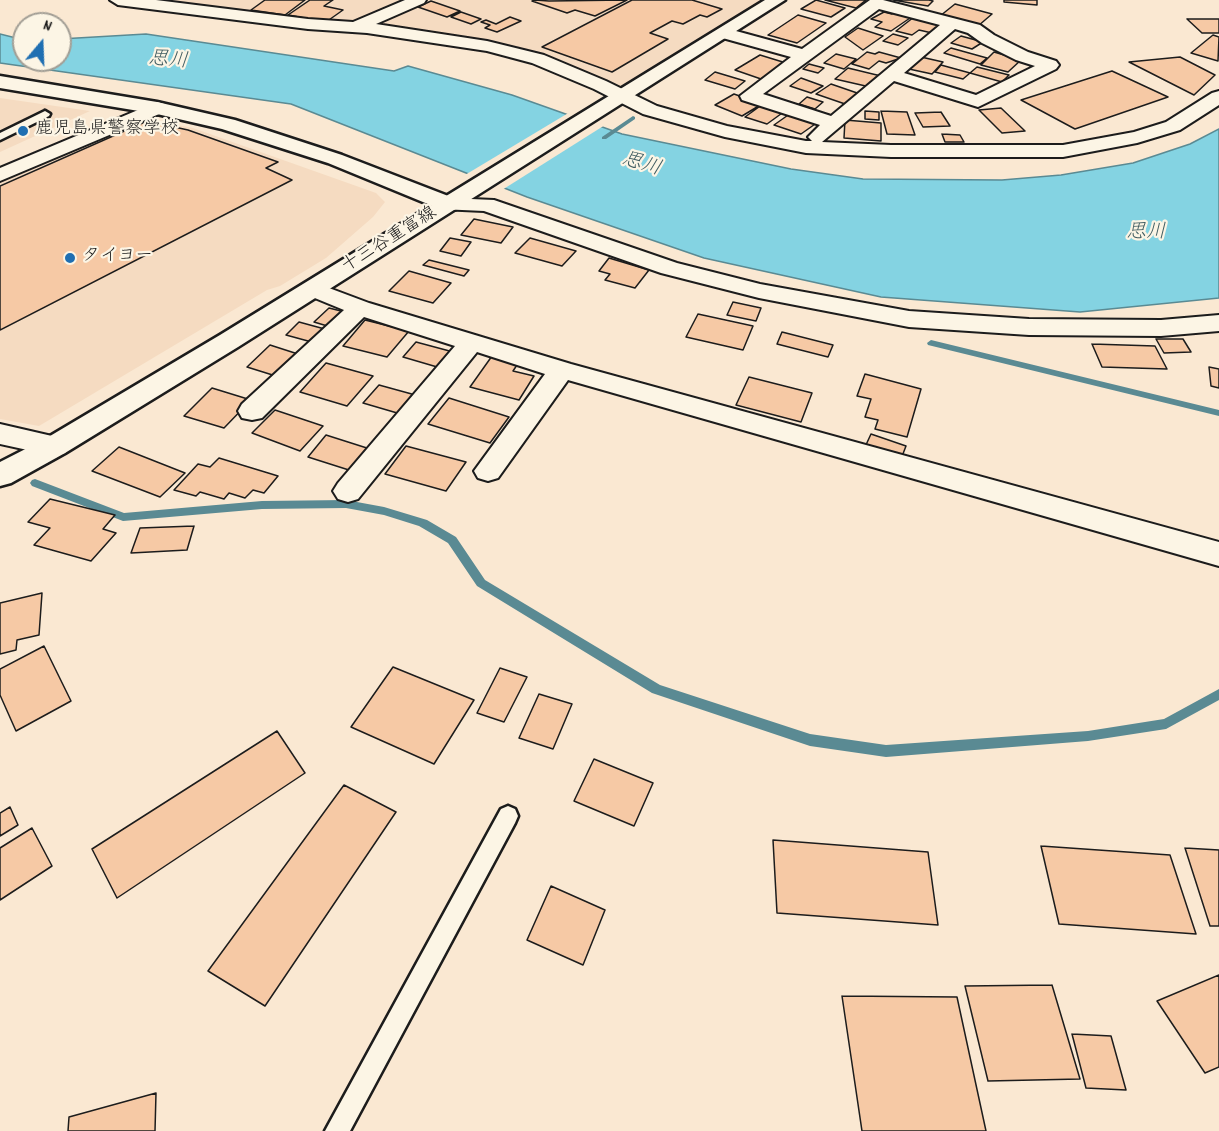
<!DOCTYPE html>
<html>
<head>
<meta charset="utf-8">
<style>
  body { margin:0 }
  #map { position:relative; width:1219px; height:1131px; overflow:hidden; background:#fae8d2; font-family:Dekko,sans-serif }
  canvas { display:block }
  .north { position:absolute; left:12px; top:12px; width:60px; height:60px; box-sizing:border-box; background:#fcf5e5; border:2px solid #a29e95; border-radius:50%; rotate:19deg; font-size:16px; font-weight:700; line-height:24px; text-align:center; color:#1c1c1c }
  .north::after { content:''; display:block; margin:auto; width:21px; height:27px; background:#1f6fb2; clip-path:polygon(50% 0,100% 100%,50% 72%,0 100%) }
</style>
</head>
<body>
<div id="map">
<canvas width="1219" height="1131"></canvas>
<div class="north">N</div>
</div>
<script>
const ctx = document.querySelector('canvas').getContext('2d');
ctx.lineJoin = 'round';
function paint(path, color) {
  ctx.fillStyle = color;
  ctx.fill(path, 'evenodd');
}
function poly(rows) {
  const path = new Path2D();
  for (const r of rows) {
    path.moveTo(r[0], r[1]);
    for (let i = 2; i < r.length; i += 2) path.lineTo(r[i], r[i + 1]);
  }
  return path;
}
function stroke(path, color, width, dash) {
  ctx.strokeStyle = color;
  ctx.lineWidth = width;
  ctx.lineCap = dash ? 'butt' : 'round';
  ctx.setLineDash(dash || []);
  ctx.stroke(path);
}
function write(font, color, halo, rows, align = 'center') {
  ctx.font = font + ' Dekko,"Klee One",sans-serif';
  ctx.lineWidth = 4.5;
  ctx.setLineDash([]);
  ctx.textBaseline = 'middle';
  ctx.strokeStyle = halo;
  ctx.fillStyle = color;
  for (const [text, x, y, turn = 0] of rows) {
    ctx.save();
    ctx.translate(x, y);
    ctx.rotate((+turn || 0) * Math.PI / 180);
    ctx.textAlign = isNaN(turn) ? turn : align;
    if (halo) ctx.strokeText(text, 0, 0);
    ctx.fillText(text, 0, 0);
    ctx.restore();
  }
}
const built = poly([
  [118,0,777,0,623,97,487,46],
  [0,98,90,111,0,152],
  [146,119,193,128,376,193,385,202,373,217,326,258,280,286,267,290,39,426,0,419,0,181]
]);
const water = poly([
  [0,34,24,40,24,60,60,60,60,39,146,34,394,71,408,66,512,95,622,134,791,169,863,179,1002,180,1061,175,1133,163,1190,144,1219,129,1219,298,1080,312,881,297,704,258,527,197,291,104,0,63,0,34]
]);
const pier = poly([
  [570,112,605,125,502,190,465,175]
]);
const stream = poly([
  [633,116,635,117,635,119,606,139,602,139,602,137,633,116],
  [931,340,1219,410,1219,416,928,345,927,343,931,340],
  [35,479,124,513,262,501,346,500,384,507,427,520,456,537,485,580,660,685,810,734,886,745,1088,731,1164,719,1219,689,1219,700,1166,729,1088,741,886,757,810,746,652,693,477,586,448,543,419,526,384,515,346,508,262,509,123,521,32,486,30,483,32,480,35,479]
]);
const building = poly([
  [265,0,305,0,285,15,251,10,265,0],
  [310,0,333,0,324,6,343,10,326,22,288,15,310,0],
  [535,0,549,1,627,0,595,16,575,10,567,13,532,1,535,0],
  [632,0,692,0,722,9,707,17,700,15,683,24,672,21,650,33,668,39,612,72,542,47,632,0],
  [816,0,845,8,831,17,801,9,816,0],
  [825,0,866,0,856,8,825,0],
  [893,0,929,0,933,1,928,6,893,0],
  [1004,0,1037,0,1037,5,1004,2,1004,0],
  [431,1,460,11,447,17,418,7,431,1],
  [955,4,992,14,978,26,940,16,955,4],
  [896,11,913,16,891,31,875,27,882,22,871,19,884,12,892,14,896,11],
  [461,12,481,19,471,24,451,17,461,12],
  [798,15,826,23,797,43,768,35,798,15],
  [510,17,521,21,497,32,485,28,490,25,481,22,486,20,496,24,510,17],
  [914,17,943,24,932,33,919,30,912,35,896,31,914,17],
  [1187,19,1219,19,1219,33,1202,33,1187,19],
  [858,28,883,36,863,50,845,37,858,28],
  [893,34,908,38,898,45,883,41,893,34],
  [1213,35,1219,37,1218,61,1191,53,1213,35],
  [961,36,983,42,972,49,951,43,961,36],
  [951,48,987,58,980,64,944,53,951,48],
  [867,52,875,54,879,52,901,58,886,63,879,61,869,69,852,64,867,52],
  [994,52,1021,60,1008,72,981,65,994,52],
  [836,54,856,59,844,69,824,63,836,54],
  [760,55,786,63,761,79,735,70,760,55],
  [921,57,943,62,932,74,909,69,921,57],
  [1180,57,1215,75,1194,95,1129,62,1180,57],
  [809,64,824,68,818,73,803,69,809,64],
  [941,65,970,73,963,79,935,72,941,65],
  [977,67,1009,75,1002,82,970,73,977,67],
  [848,68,881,76,870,87,835,79,848,68],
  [1112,71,1168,97,1075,129,1021,100,1112,71],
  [715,72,745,81,735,89,705,80,715,72],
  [801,78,823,86,811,93,790,86,801,78],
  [831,84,863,95,848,105,816,94,831,84],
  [734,94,762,104,742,116,715,105,734,94],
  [807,97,823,102,815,109,799,104,807,97],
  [763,104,785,111,767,124,745,117,763,104],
  [1001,108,1025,131,1002,133,979,110,1001,108],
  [865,111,879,112,879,120,865,119,865,111],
  [881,111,907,112,915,135,887,134,881,111],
  [941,112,950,126,923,127,915,113,941,112],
  [791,113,818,122,801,134,774,125,791,113],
  [845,120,881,123,881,141,844,138,845,120],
  [147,121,188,130,278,162,266,168,292,180,0,330,0,186,147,121],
  [942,134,960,135,964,142,945,142,942,134],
  [474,219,513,227,501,243,461,235,474,219],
  [450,238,471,242,461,256,440,251,450,238],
  [530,238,576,251,562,266,515,253,530,238],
  [609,258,649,270,635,288,605,280,610,274,599,271,609,258],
  [429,260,469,270,464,276,423,265,429,260],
  [409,271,451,283,433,303,389,291,409,271],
  [733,302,761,308,756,321,727,315,733,302],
  [329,308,349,313,334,328,314,322,329,308],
  [698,314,753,326,743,350,686,337,698,314],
  [365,320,409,331,387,357,343,346,365,320],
  [299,322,332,331,319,344,286,335,299,322],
  [782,332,833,345,828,357,777,344,782,332],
  [1156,339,1183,339,1191,352,1164,353,1156,339],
  [416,342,457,353,444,369,403,357,416,342],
  [1092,344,1155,346,1167,369,1102,367,1092,344],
  [270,345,301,355,279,377,247,367,270,345],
  [492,356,519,362,513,371,534,376,519,400,470,387,492,356],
  [326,363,373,376,347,406,300,392,326,363],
  [1209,367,1219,369,1219,388,1211,386,1209,367],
  [865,374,921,389,907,437,875,429,878,420,865,417,871,399,857,396,865,374],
  [749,377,812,393,801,422,736,405,749,377],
  [379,385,419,396,404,415,363,403,379,385],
  [212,388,251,400,224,428,184,416,212,388],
  [449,398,509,417,490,443,428,424,449,398],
  [275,410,323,426,300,451,252,433,275,410],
  [871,434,906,446,901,459,865,447,871,434],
  [326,435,370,449,352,471,308,457,326,435],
  [406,446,466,462,446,491,385,474,406,446],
  [119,447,185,473,160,497,92,471,119,447],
  [219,458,278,476,264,493,253,490,245,498,229,493,224,499,200,492,196,496,174,490,198,464,210,467,219,458],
  [50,499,115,515,103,529,116,533,91,561,34,545,50,528,28,522,50,499],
  [194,526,187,550,131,553,140,528,194,526],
  [42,593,39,635,17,640,16,650,0,654,0,603,42,593],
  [44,646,71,701,16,731,0,695,0,669,44,646],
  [393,667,474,700,434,764,351,727,393,667],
  [500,668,527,677,504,722,477,713,500,668],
  [539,694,572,704,553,749,519,738,539,694],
  [277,731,305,773,117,898,92,849,277,731],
  [594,759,653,783,634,826,574,801,594,759],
  [344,785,396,812,265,1006,208,971,344,785],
  [10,807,18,825,0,836,0,813,10,807],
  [32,828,52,866,0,900,0,848,32,828],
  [773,840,928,852,938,925,777,913,773,840],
  [1041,846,1170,855,1196,934,1059,924,1041,846],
  [1185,848,1219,850,1219,926,1210,926,1185,848],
  [551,886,605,910,583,965,527,940,551,886],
  [1219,975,1219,1067,1205,1073,1157,1001,1219,975],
  [1052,985,1080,1079,988,1081,965,986,1052,985],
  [842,996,957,997,986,1131,862,1131,842,996],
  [1072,1034,1111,1036,1126,1090,1086,1088,1072,1034],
  [156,1093,155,1131,68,1131,69,1117,156,1093]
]);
const service = poly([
  [45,111,50,114,49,116,0,140,0,133,45,111],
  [508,806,515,809,518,816,515,823,350,1131,325,1131,501,809,508,806]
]);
const minor = poly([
  [110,0,156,0,308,19,353,22,405,0,426,0,424,3,376,24,487,41,544,55,606,81,657,106,727,126,806,141,812,141,808,137,820,125,742,100,740,96,791,57,719,37,717,33,719,29,725,28,802,49,870,0,883,0,980,25,994,35,1028,52,1056,61,1059,65,1056,69,978,107,894,81,822,142,891,145,1063,145,1134,132,1166,122,1212,93,1219,91,1219,105,1180,130,1137,143,1063,157,891,157,806,153,725,137,643,114,594,89,532,63,487,51,367,33,308,29,118,5,110,0],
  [879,9,940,25,831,116,763,94,879,9],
  [955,29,968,33,982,43,1016,60,1035,66,976,95,904,73,955,29],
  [157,102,164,104,166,108,164,112,0,181,0,168,157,102],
  [448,198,494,200,677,263,760,284,909,311,1029,319,1161,320,1219,315,1219,331,1161,336,1029,335,909,327,759,298,661,273,484,211,440,209,437,204,440,199,448,198],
  [313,282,369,303,571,364,1219,542,1219,566,568,380,498,478,488,481,478,478,474,471,545,374,477,352,358,499,348,502,338,499,333,491,338,483,455,346,364,317,262,418,252,420,242,418,238,411,242,404,344,310,305,294,301,289,305,284,313,282],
  [0,424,65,439,69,446,65,453,55,456,0,444,0,424]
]);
const tertiary = poly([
  [0,76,157,102,235,120,342,155,456,199,459,204,456,209,448,211,440,209,328,163,222,129,157,114,0,88,0,76]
]);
const secondary = poly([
  [765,0,785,0,238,347,65,453,11,483,0,486,0,462,45,439,220,335,765,0]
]);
const markers = [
  [23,131,6,"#1f6fb2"],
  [70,258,6,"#1f6fb2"]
];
const farPoinames = [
  ["鹿児島県警察学校",35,131],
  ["タイヨー",82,258]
];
const farStreetnames = [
  ["十三谷重富線",390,241,-32]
];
const farWaternames = [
  ["思川",168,62,5],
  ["思川",641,166,17],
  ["思川",1146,234]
];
paint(built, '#f5dbc1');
paint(water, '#84d3e2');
stroke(water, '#5a8a93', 1.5);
paint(pier, '#fae8d2');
paint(stream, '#5a8a93');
paint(building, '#f6c9a5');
stroke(building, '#1c1c1c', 1.5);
stroke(service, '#1c1c1c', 5);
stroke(minor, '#1c1c1c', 4);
stroke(tertiary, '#1c1c1c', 5);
stroke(secondary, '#1c1c1c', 5);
paint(service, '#fcf5e5');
paint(minor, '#fcf5e5');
paint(tertiary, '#fcf5e5');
paint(secondary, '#fcf5e5');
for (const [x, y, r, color] of markers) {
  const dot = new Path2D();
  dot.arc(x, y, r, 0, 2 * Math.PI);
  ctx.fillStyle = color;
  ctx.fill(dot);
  stroke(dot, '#fcf5e5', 2);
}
write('18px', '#1c1c1c', '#fcf5e5', farPoinames, 'left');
write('18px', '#1c1c1c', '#fcf5e5', farStreetnames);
write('italic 20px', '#405c61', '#fcf5e5', farWaternames);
</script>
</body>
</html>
